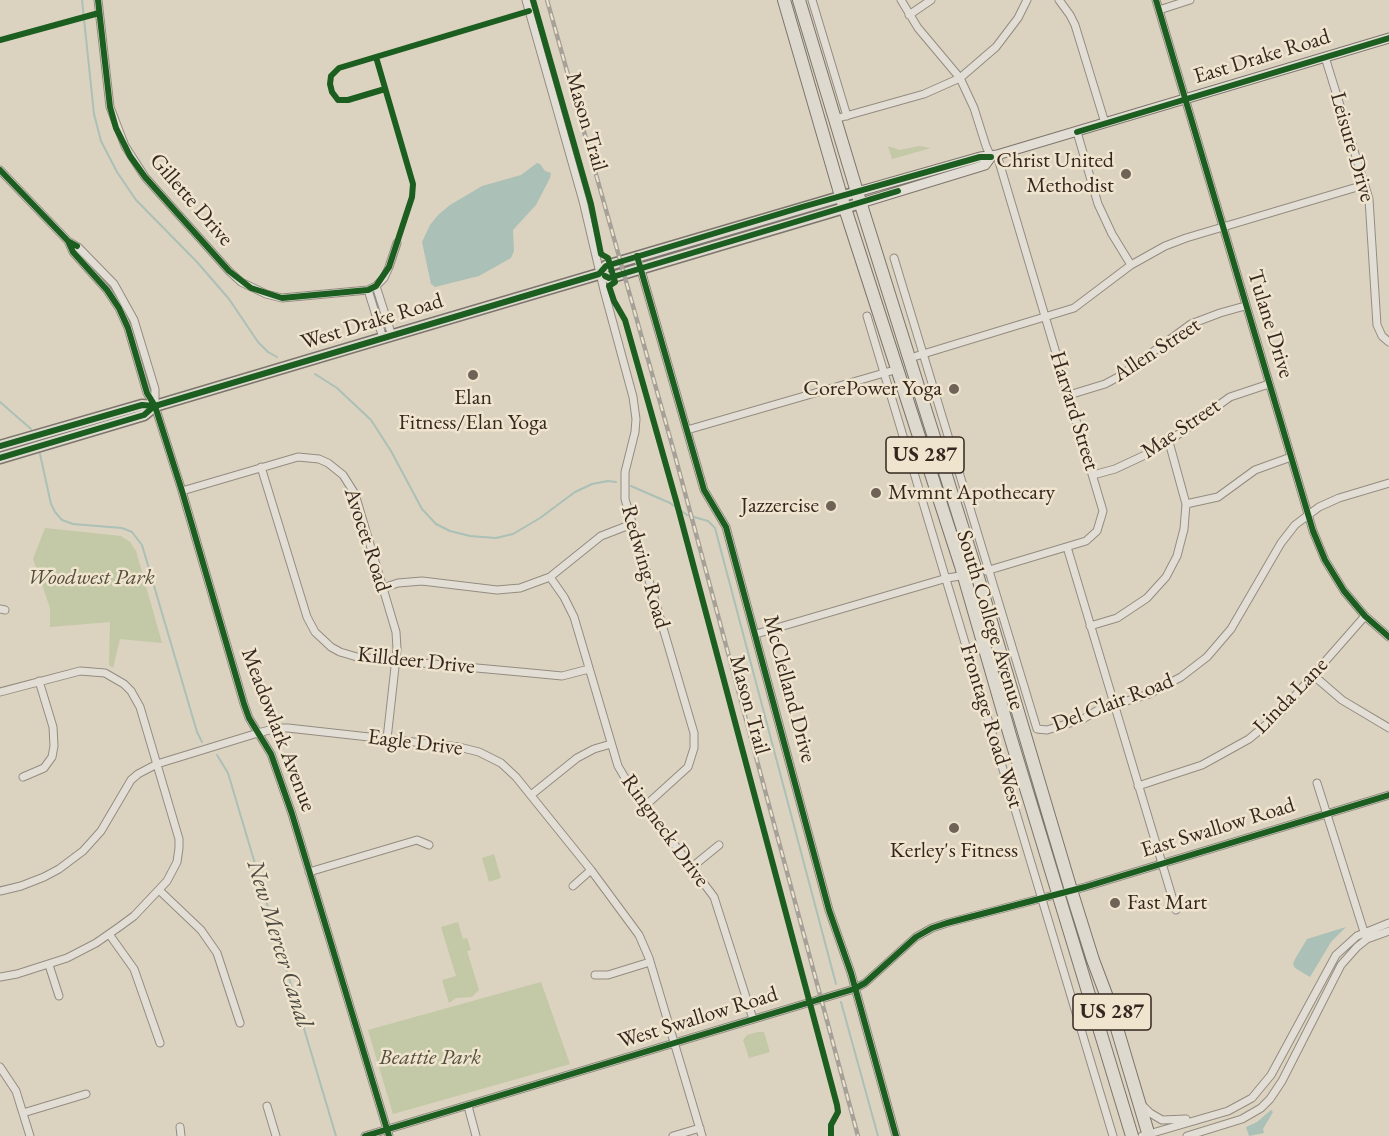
<!DOCTYPE html>
<html>
<head>
<meta charset="utf-8">
<style>
  body { margin:0 }
  canvas { display:block; background:#dbd2bf }
</style>
</head>
<body>
<canvas width="1389" height="1136"></canvas>
<script>
const ctx = document.querySelector('canvas').getContext('2d');
ctx.lineJoin = 'round';
function paint(path, color) {
  ctx.fillStyle = color;
  ctx.fill(path, 'evenodd');
}
function poly(rows) {
  const path = new Path2D();
  for (const r of rows) {
    path.moveTo(r[0], r[1]);
    for (let i = 2; i < r.length; i += 2) path.lineTo(r[i], r[i + 1]);
  }
  return path;
}
function stroke(path, color, width, dash) {
  ctx.strokeStyle = color;
  ctx.lineWidth = width;
  ctx.lineCap = dash ? 'butt' : 'round';
  ctx.setLineDash(dash || []);
  ctx.stroke(path);
}
function write(font, color, halo, rows, align = 'center') {
  ctx.font = font + ' "EB Garamond",serif';
  ctx.lineWidth = 5;
  ctx.setLineDash([]);
  ctx.textBaseline = 'middle';
  ctx.strokeStyle = halo;
  ctx.fillStyle = color;
  for (const [text, x, y, turn = 0] of rows) {
    ctx.save();
    ctx.translate(x, y);
    ctx.rotate((+turn || 0) * Math.PI / 180);
    ctx.textAlign = isNaN(turn) ? turn : align;
    if (halo) ctx.strokeText(text, 0, 0);
    ctx.fillText(text, 0, 0);
    ctx.restore();
  }
}
const green = poly([
  [888,146,900,150,919,146,931,148,892,159],
  [45,528,121,536,130,542,136,551,162,643,120,639,113,668,109,665,110,622,50,627,50,608,33,559],
  [494,854,501,878,489,882,482,858],
  [458,922,463,939,467,938,471,950,467,951,479,990,472,997,456,998,449,1003,442,980,456,976,441,927],
  [541,982,570,1064,393,1114,368,1030],
  [758,1032,764,1032,770,1052,749,1058,743,1040,747,1035]
]);
const water = poly([
  [537,163,540,164,545,171,551,173,550,178,536,205,513,230,514,251,511,258,479,276,435,287,431,284,422,242,430,225,438,215,450,205,482,186,521,175],
  [1346,927,1331,942,1310,977,1295,968,1293,964,1295,959,1307,939],
  [1271,1110,1273,1112,1263,1129,1264,1133,1249,1136,1246,1127,1257,1122]
]);
const stream = poly([
  [82,0,94,114,101,141,117,172,136,200,197,262,229,299,258,342,268,352,277,357],
  [315,374,337,388,371,420,391,451,422,509,436,524,450,531,470,536,496,538,513,534,540,518,575,492,592,484,608,481,616,482],
  [0,402,31,429],
  [40,454,51,504,55,512,62,520,73,524,122,528,132,532,142,545,197,732,202,742],
  [631,486,670,503,687,515,708,521,715,528,836,984],
  [217,755,228,773,336,1136],
  [841,1002,878,1136]
]);
const street = poly([
  [98,0,110,107,125,146,145,177,229,271,241,282,266,294,282,298,368,290,376,286,384,278,389,267,397,243],
  [526,0,583,201,604,290,633,397,636,419,635,432,625,472,625,499,694,733,694,748,688,767,645,806],
  [812,0,847,116],
  [901,0,918,28,960,78,974,108,986,146,991,157],
  [1059,0,1070,15,1075,25,1105,123],
  [1156,0,1313,531,1325,560,1344,591,1365,616,1389,637],
  [1159,10,1190,0],
  [909,15,931,0],
  [1325,57,1369,199,1377,325,1382,336,1389,342],
  [835,119,924,94,960,78,996,47,1018,18,1027,0],
  [1077,132,1098,204,1112,234,1131,265],
  [0,170,68,241,78,247,114,284,134,320,155,389,155,406],
  [68,241,73,252,107,290,119,308,128,328,147,393,155,406,182,491,244,704,249,718,271,754,292,814,389,1136],
  [637,256,704,490,726,527,829,910,851,973,896,1136],
  [894,258,1037,729,1047,730,1083,719,1098,710,1149,694,1181,677,1207,657,1231,629,1281,543,1295,525,1319,507,1339,498,1389,483],
  [376,286,392,336],
  [368,290,383,338],
  [867,316,1113,1136],
  [910,358,1074,308,1131,265,1165,246,1186,238,1364,185],
  [1069,395,1105,384,1120,376,1191,324,1220,313,1245,306],
  [687,430,898,369],
  [261,467,307,617,315,632,331,647,340,652,357,657,531,673,562,676,589,669],
  [1093,475,1115,469,1158,449,1230,397,1269,384],
  [182,491,298,457,319,459,328,463,343,475,355,494,396,632,397,649,387,739],
  [1186,504,1218,497,1255,470,1291,457],
  [1067,547,1176,910],
  [986,571,1086,541,1097,531,1103,511,997,155],
  [550,577,564,597,574,617,618,766,628,783,714,897,753,1019],
  [383,588,398,583,422,581,497,590,520,588,550,577,601,536,632,524],
  [0,609,5,610],
  [1090,626,1117,618,1147,598,1166,577,1177,556,1184,529,1186,504,1169,442],
  [756,634,947,578,967,575],
  [1313,675,1342,700,1389,728],
  [0,692,80,671,105,673,124,684,131,691,140,707,179,839,179,848,177,862,167,881,134,916,119,927,96,943,67,958,17,974,0,977],
  [23,777,44,768,52,757,54,746,53,727,39,681],
  [1317,783,1365,935],
  [1138,786,1202,765,1249,739,1279,714,1365,616],
  [531,795,577,758,594,749,611,744],
  [692,867,719,845],
  [309,872,417,840,429,845],
  [573,886,591,870],
  [159,890,201,930,217,953,240,1023],
  [0,891,21,886,44,877,59,869,83,851,101,831,131,780,138,774,157,764,258,733,277,728,288,728,459,747,479,752,501,763,516,777,591,870,639,935,649,958,702,1136],
  [109,934,134,969,160,1043],
  [49,965,59,996],
  [595,975,608,975,650,962],
  [0,1067,16,1091,30,1136],
  [1142,1105,1150,1113,1162,1120,1186,1119],
  [267,1106,276,1136],
  [468,1106,476,1136],
  [23,1113,86,1094],
  [180,1127,181,1136],
  [365,1136,854,989,865,983,916,937,932,928,947,923,1085,887,1389,795],
  [673,1136,700,1128],
  [1142,1136,1228,1111,1252,1098,1271,1075,1336,955,1357,936,1389,923],
  [1187,1136,1242,1119,1261,1108,1270,1099,1282,1081,1341,965,1357,947,1367,939,1389,931]
]);
const secondary = poly([
  [857,192,980,157,997,155,1389,38],
  [861,203,985,165,991,157]
]);
const primary = poly([
  [599,274,609,278,861,203],
  [0,446,142,405,155,406,383,338,599,274,606,266,857,192],
  [0,458,144,415,155,406]
]);
const highway = poly([
  [784,0,841,196,961,566,1011,739,1132,1136],
  [799,0,857,192,977,574,1071,890,1093,960,1110,1005,1149,1136]
]);
const rail = poly([
  [547,0,674,452,858,1136]
]);
const cycleway = poly([
  [98,0,110,107,116,128,130,156,145,177,229,271,251,288,282,298,368,290,376,286,389,267,412,197,413,184,376,57],
  [533,0,591,204,601,254,608,258,615,282,609,286,614,301,625,320,677,504,837,1105,838,1112,831,1125,831,1136],
  [1156,0,1313,531,1325,560,1344,591,1365,616,1389,637],
  [0,40,99,13],
  [385,89,348,100,338,100,332,92,330,84,331,76,339,68,529,11],
  [1077,132,1389,38],
  [0,170,68,241,77,246],
  [68,241,73,252,107,290,119,308,128,328,147,393,155,406,182,491,244,704,249,718,271,754,292,814,389,1136],
  [637,256,704,490,726,527,829,910,851,973,896,1136],
  [605,276,609,278,898,191],
  [0,446,142,405,155,406,599,274,606,266,802,207,980,157,991,157],
  [0,458,144,415,153,407],
  [365,1136,854,989,865,983,916,937,932,928,947,923,1085,887,1389,795]
]);
const markers = [
  [1126,174,6,"#6f6357"],
  [473,375,6,"#6f6357"],
  [954,389,6,"#6f6357"],
  [876,493,6,"#6f6357"],
  [831,506,6,"#6f6357"],
  [954,828,6,"#6f6357"],
  [1115,903,6,"#6f6357"]
];
const shields = [
  [925,455,78],
  [1112,1012,78]
];
const shieldNames = [
  ["US 287",925,455],
  ["US 287",1112,1012]
];
const streetNames = [
  ["East Drake Road",1262,57,-17],
  ["Mason Trail",586,122,74],
  ["Leisure Drive",1352,147,74],
  ["Gillette Drive",191,200,49],
  ["West Drake Road",372,322,-17],
  ["Tulane Drive",1270,324,73],
  ["Allen Street",1157,350,-33],
  ["Harvard Street",1074,411,73],
  ["Mae Street",1181,429,-34],
  ["Avocet Road",367,540,72],
  ["Redwing Road",645,567,74],
  ["South College Avenue",990,620,73],
  ["Killdeer Drive",416,661,6],
  ["McClelland Drive",789,689,75],
  ["Linda Lane",1291,696,-46],
  ["Del Clair Road",1113,703,-21],
  ["Mason Trail",749,705,75],
  ["Frontage Road West",991,726,73],
  ["Meadowlark Avenue",278,730,69],
  ["Eagle Drive",415,743,7],
  ["East Swallow Road",1218,828,-17],
  ["Ringneck Drive",665,831,54],
  ["West Swallow Road",698,1018,-17]
];
const poiNames = [
  ["Christ United",1114,161],
  ["Methodist",1114,186],
  ["CorePower Yoga",942,389],
  ["Elan",473,398,"center"],
  ["Fitness/Elan Yoga",473,423,"center"],
  ["Mvmnt Apothecary",888,493,"left"],
  ["Jazzercise",819,506],
  ["Kerley's Fitness",954,851,"center"],
  ["Fast Mart",1127,903,"left"]
];
const parkNames = [
  ["Woodwest Park",91,578],
  ["Beattie Park",430,1058]
];
const waterNames = [
  ["New Mercer Canal",279,944,73]
];
paint(green, '#c3c8a6');
paint(water, '#abc0b6');
stroke(stream, '#abc0b6', 2);
stroke(street, '#938c80', 9);
stroke(secondary, '#7c756b', 11);
stroke(primary, '#7c756b', 13);
stroke(highway, '#7c756b', 14);
stroke(street, '#e3ded5', 7);
stroke(secondary, '#e3ded5', 9);
stroke(primary, '#ded9ce', 10);
stroke(highway, '#ded9ce', 12);
stroke(rail, '#a5a098', 4.5);
stroke(rail, '#efe4ce', 2, [7]);
stroke(cycleway, '#1b5e20', 6);
for (const [x, y, r, color] of markers) {
  const dot = new Path2D();
  dot.arc(x, y, r, 0, 2 * Math.PI);
  ctx.fillStyle = color;
  ctx.fill(dot);
  stroke(dot, '#efe4ce', 2);
}
for (const [x, y, w] of shields) {
  const box = new Path2D();
  box.roundRect(x - w / 2, y - 18, w, 36, 4.5);
  ctx.fillStyle = '#efe4ce';
  ctx.fill(box);
  stroke(box, '#35271f', 1.5);
}
write('bold 21px', '#35271f', null, shieldNames);
write('22px', '#35271f', '#efe4ce', streetNames);
write('22px', '#35271f', '#efe4ce', poiNames, 'right');
write('italic 22px', '#544d3c', '#efe4ce', parkNames);
write('italic 24px', '#4e4b44', '#efe4ce', waterNames);
</script>
</body>
</html>
